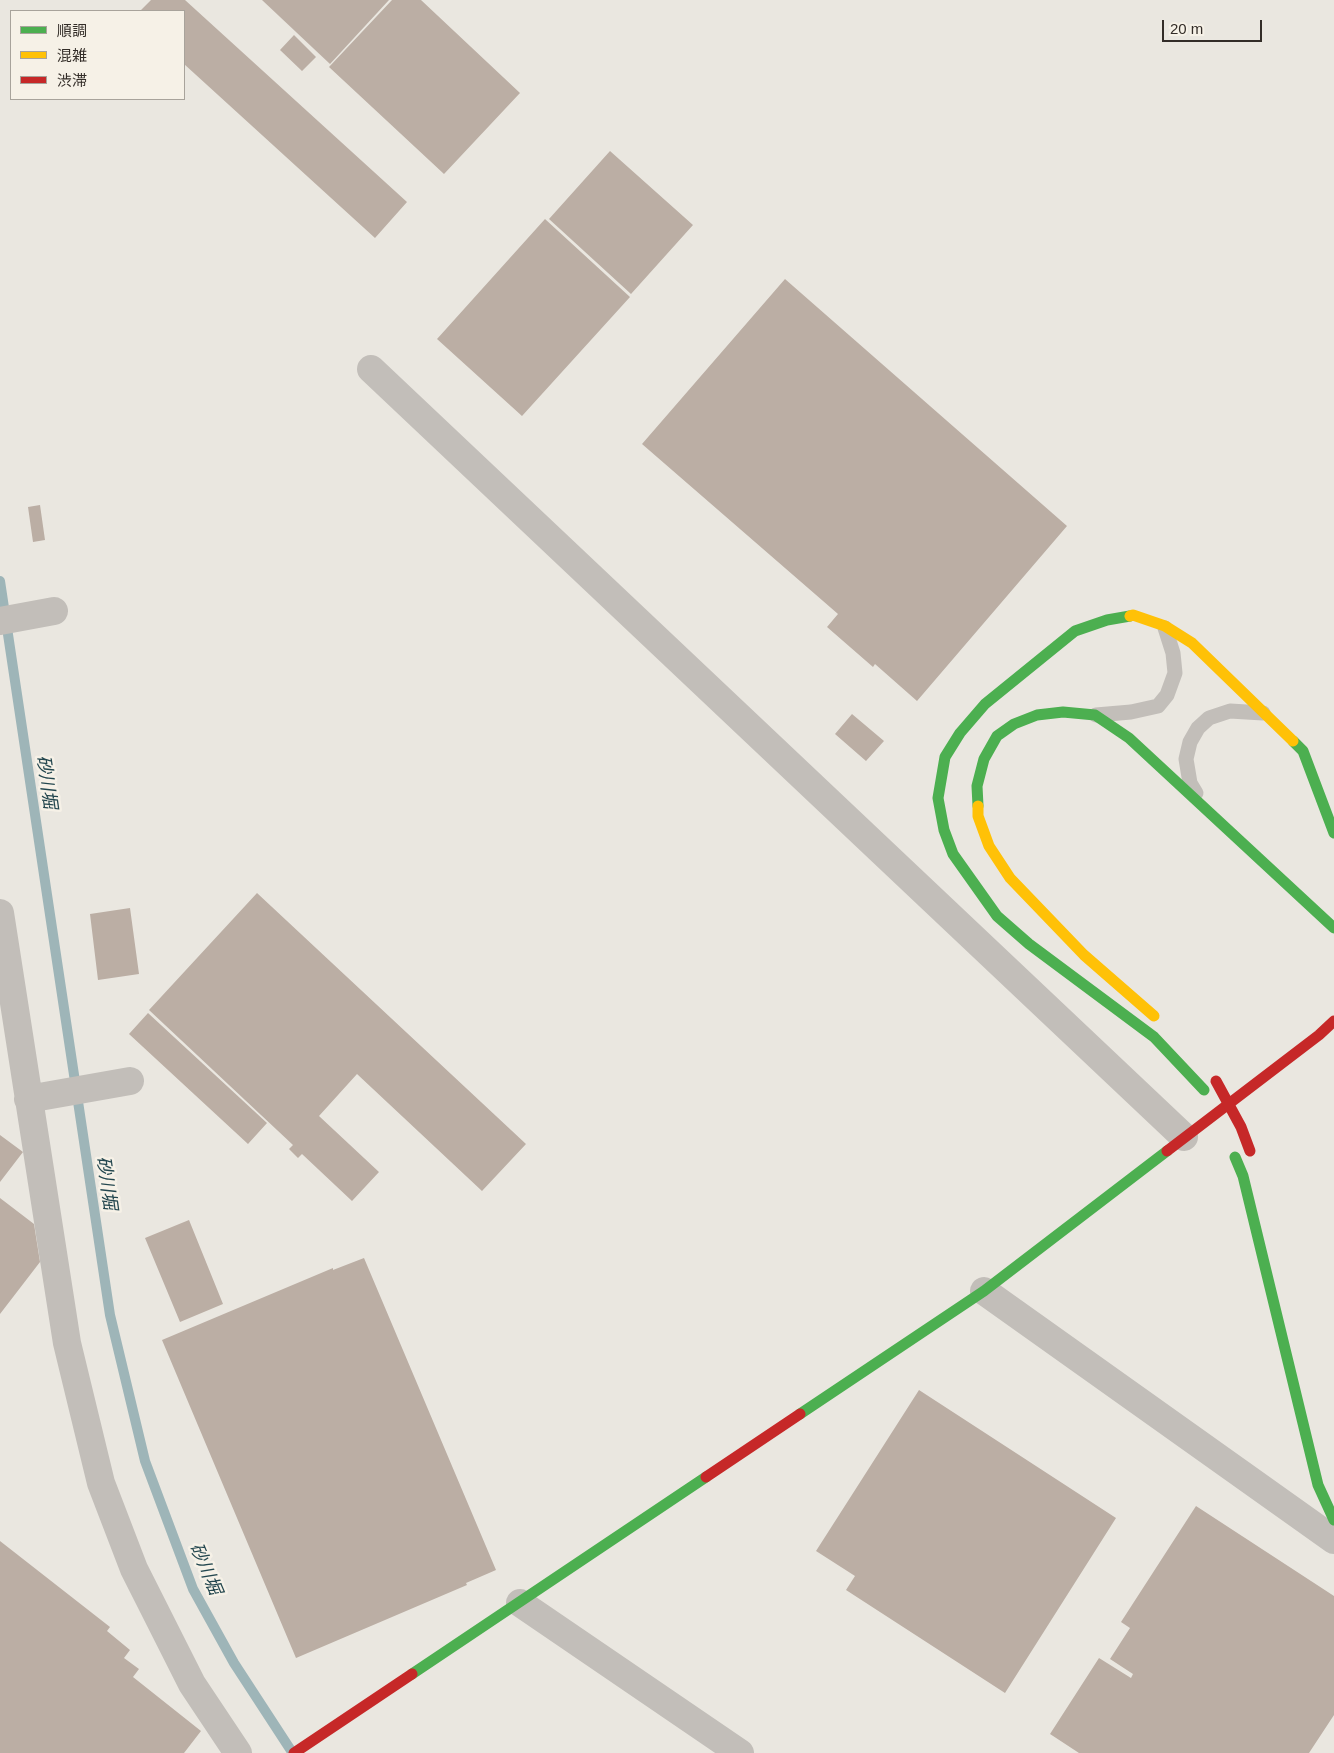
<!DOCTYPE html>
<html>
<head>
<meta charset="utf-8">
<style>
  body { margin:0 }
  #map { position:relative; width:1334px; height:1753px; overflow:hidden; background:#eae7e0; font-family:Arial,"Noto Sans JP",sans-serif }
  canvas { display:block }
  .legend { position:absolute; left:10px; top:10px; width:175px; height:90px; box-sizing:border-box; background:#f6f1e7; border:1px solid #a8a39b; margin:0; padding:6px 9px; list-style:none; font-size:15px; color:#332d28 }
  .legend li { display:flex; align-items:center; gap:10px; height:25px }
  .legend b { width:25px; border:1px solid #a8a39b }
  .scale { position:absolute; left:1162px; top:20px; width:100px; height:22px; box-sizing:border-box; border:2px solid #332d28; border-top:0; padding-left:6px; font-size:15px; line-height:18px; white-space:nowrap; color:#332d28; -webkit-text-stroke:4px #f6f1e7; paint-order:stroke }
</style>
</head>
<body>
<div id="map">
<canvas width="1334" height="1753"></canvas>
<ul class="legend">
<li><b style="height:6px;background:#4caf50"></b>順調</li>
<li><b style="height:6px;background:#ffc107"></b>混雑</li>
<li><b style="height:6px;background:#c62828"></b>渋滞</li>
</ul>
<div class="scale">20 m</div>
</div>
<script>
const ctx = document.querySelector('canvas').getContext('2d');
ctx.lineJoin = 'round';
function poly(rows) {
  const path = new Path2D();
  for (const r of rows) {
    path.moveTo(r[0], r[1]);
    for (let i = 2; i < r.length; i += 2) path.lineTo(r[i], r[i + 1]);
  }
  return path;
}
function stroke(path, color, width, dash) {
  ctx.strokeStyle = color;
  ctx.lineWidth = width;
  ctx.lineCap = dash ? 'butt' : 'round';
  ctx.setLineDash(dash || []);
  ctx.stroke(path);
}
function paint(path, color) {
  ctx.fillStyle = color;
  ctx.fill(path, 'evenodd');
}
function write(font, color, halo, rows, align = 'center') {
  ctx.font = font + ' Arial,"Noto Sans JP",sans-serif';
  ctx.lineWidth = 5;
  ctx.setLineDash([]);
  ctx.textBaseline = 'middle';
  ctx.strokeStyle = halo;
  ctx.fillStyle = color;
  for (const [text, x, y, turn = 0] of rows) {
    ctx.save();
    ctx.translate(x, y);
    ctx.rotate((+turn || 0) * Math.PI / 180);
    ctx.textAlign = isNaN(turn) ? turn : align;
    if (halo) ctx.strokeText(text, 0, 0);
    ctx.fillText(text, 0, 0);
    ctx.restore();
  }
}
const stream = poly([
  [0,581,110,1315,145,1461,193,1589,234,1663,292,1752]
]);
const building = poly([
  [151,0,185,0,407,202,375,238,184,64,184,11,140,11],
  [262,0,389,0,330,64],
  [392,0,421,0,520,93,444,174,329,67],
  [294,35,316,57,302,71,280,50],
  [610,151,693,225,631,294,549,219],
  [545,219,630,297,522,416,437,339],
  [785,279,1067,526,917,701,875,664,873,667,827,627,838,614,642,444],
  [40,505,45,540,33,542,28,507],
  [852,714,884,741,866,761,835,734],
  [257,893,526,1144,482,1191,357,1074,319,1116,379,1172,352,1201,302,1154,298,1158,289,1149,293,1145,149,1010],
  [130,908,139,974,98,980,90,914],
  [148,1013,267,1123,248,1144,129,1034],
  [0,1135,23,1152,0,1182],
  [0,1198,34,1224,40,1262,0,1314],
  [189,1220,223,1304,180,1322,145,1238],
  [364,1258,496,1570,466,1583,467,1585,296,1658,162,1340,333,1268,333,1270],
  [919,1390,1116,1518,1005,1693,846,1590,855,1576,816,1551],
  [1196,1506,1334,1596,1334,1715,1309,1753,1079,1753,1050,1734,1099,1658,1131,1678,1133,1674,1110,1659,1130,1628,1121,1622],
  [0,1541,110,1627,107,1631,130,1650,124,1658,139,1669,133,1677,201,1731,184,1753,0,1753]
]);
const lane = poly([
  [1096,715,1131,712,1158,706,1167,695,1175,673,1173,653,1165,628],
  [1196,793,1190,783,1186,759,1190,742,1198,728,1209,718,1230,711,1263,713]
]);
const street = poly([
  [371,369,1184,1137],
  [0,621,54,611],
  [0,913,67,1343,101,1483,134,1569,192,1684,238,1753],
  [28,1099,130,1081],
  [984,1291,1334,1540],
  [520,1603,740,1753]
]);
const fast = poly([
  [1130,616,1107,620,1075,631,985,704,960,733,945,757,938,798,944,830,953,854,997,916,1029,944,1154,1037,1204,1090],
  [1293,741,1303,751,1334,833],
  [978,806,977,786,984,759,997,736,1014,724,1037,715,1063,712,1095,715,1129,738,1334,928],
  [1235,1157,1243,1176,1318,1485,1334,1520],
  [800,1414,984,1291,1167,1151],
  [412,1674,706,1477]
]);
const slow = poly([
  [1130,616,1133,615,1165,626,1192,643,1293,741],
  [978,806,978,816,989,846,1010,878,1084,955,1154,1016]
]);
const jam = poly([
  [1167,1151,1319,1035,1334,1021],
  [706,1477,800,1414],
  [294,1753,412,1674]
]);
const jamBridge = poly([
  [1216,1081,1241,1127,1250,1151]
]);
const waterNames = [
  ["砂川堀",46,782,82],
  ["砂川堀",106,1183,82],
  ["砂川堀",205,1569,67]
];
stroke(stream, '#9eb5b8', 10);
paint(building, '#bbaea4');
stroke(lane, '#c2beb9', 15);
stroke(street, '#c2beb9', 28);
stroke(fast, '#4caf50', 11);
stroke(slow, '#ffc107', 11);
stroke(jam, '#c62828', 11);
stroke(jamBridge, '#c62828', 11);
write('italic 18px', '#23464e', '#f6f1e7', waterNames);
</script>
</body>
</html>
